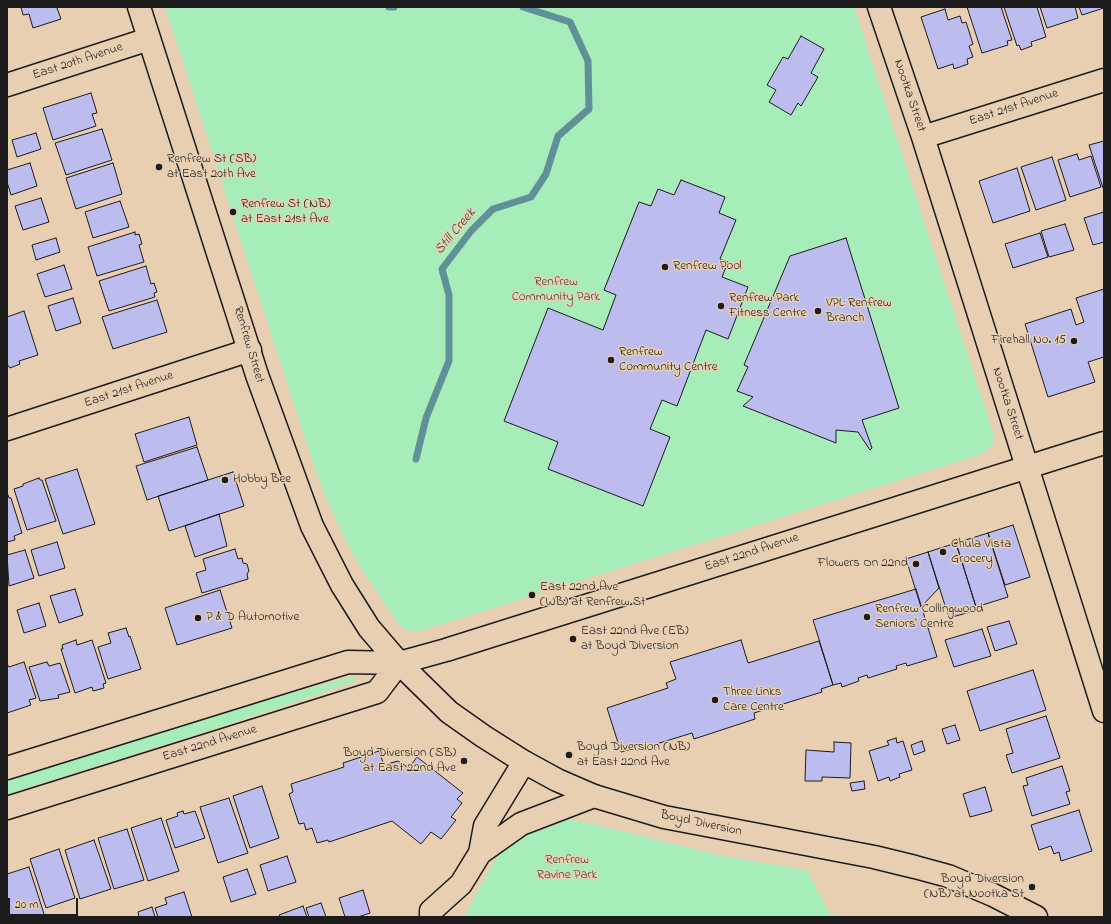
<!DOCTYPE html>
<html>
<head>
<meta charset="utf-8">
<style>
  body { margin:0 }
  #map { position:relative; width:1111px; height:924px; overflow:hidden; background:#e9cfb1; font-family:"Indie Flower",sans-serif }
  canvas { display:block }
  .frame { position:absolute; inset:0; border:8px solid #1c1c1c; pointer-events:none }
  .scale { position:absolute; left:8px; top:898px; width:70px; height:18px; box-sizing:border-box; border:2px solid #1c1c1c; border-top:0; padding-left:5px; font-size:12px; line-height:14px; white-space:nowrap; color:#1c1c1c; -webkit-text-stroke:3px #e9cfb1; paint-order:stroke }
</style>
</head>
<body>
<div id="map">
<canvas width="1111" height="924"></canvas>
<div class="frame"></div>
<div class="scale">20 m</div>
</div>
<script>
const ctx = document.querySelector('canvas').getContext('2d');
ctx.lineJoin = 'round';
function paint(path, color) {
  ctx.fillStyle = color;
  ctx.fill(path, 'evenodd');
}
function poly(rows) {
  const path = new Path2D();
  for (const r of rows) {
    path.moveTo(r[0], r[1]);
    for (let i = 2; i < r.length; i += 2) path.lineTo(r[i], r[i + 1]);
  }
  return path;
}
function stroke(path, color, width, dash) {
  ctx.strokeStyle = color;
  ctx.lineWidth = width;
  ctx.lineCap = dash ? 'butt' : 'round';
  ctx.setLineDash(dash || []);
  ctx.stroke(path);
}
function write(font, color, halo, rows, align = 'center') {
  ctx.font = font + ' "Indie Flower",sans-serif';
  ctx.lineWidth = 3;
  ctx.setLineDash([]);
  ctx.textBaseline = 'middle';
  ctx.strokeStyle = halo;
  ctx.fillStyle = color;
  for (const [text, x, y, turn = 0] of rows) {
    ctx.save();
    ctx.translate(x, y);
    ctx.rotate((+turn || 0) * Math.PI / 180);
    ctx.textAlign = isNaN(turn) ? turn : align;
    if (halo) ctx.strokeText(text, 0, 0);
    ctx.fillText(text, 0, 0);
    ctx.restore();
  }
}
const green = poly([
  [165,7,854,7,993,432,994,437,993,444,982,454,427,629,415,632,406,630,400,626,361,568,343,536,327,499,314,466],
  [354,676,356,679,353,682,304,699,205,732,7,794,7,780,233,709],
  [560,819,582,821,718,855,807,870,831,916,836,912,841,917,464,917,490,868,502,851,515,837]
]);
const stream = poly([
  [389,7,394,7],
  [416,459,426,418,449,361,449,295,442,269,471,231,493,209,531,197,546,174,558,136,589,109,588,61,570,22,523,7]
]);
const building = poly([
  [21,7,59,7,57,8,61,19,33,28,29,14,23,15,21,7],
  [967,7,1001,7,1012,40,1007,41,1008,45,982,53,967,7],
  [1004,7,1037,7,1046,37,1031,42,1032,46,1021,50,1019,45,1017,46,1004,7],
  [1040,7,1075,7,1078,18,1047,28,1040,7],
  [1079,7,1104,7,1104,8,1082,15,1079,7],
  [945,9,948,20,960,16,962,23,966,22,973,44,969,46,973,57,967,59,968,64,954,69,953,64,938,69,921,17,945,9],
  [801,36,824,49,811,73,818,77,801,106,798,103,791,115,769,102,776,90,767,85,783,57,788,59,801,36],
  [91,93,97,113,92,114,96,126,53,140,43,108,91,93],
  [102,129,112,160,66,175,55,143,102,129],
  [36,133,41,149,17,157,12,140,36,133],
  [1104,141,1104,188,1103,188,1089,145,1104,141],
  [1077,154,1079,160,1091,156,1101,187,1070,197,1058,160,1077,154],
  [1052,157,1066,200,1036,210,1021,167,1052,157],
  [30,163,37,186,11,195,7,182,7,170,30,163],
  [113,163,122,194,76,209,66,178,113,163],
  [1017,168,1030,211,993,223,979,181,1017,168],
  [681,180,725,197,719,213,736,220,720,259,728,262,722,277,748,287,728,339,706,330,677,406,662,400,650,429,670,437,643,506,548,469,558,442,504,421,548,308,603,330,616,295,604,290,639,202,651,206,658,189,674,195,681,180],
  [41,198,49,222,23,230,15,206,41,198],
  [120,201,129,227,93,238,85,212,120,201],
  [1104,212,1104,242,1093,245,1084,218,1104,212],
  [1065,224,1074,250,1049,257,1041,231,1065,224],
  [135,232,135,235,139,234,142,244,139,245,144,262,97,276,88,247,135,232],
  [1040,233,1048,257,1013,268,1005,244,1040,233],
  [56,238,60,252,36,260,32,245,56,238],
  [846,238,899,408,862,420,872,448,870,450,858,432,836,430,836,443,743,406,753,397,737,391,748,367,744,365,790,256,846,238],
  [64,265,72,289,45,297,37,274,64,265],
  [146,266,151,284,154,283,157,292,154,293,155,297,109,311,99,281,146,266],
  [1104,289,1104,357,1088,362,1095,382,1048,397,1025,324,1071,309,1076,325,1084,322,1076,298,1104,289],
  [73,298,81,323,56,331,48,306,73,298],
  [157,300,167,332,113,349,102,317,157,300],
  [24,311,38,355,19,361,20,364,10,368,7,364,7,317,24,311],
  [189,417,197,445,144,462,135,434,189,417],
  [197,447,208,480,147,500,136,466,197,447],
  [77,469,95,524,63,534,45,479,77,469],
  [233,472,244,506,169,531,158,496,233,472],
  [39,478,40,480,42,480,56,521,27,530,14,489,23,486,23,484,39,478],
  [7,492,9,498,11,498,22,533,14,536,15,540,7,542,7,492],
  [219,514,227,546,195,557,185,526,219,514],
  [1013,525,1030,577,1005,585,988,533,1013,525],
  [988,533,1008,597,976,607,956,543,988,533],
  [57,542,65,568,39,576,31,550,57,542],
  [956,543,977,610,949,618,928,552,956,543],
  [235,549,238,559,242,558,243,563,247,564,249,571,247,574,248,579,202,593,196,573,206,570,203,559,235,549],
  [25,550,34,578,9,586,7,555,25,550],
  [928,552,939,588,921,607,906,559,928,552],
  [75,589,83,615,59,623,50,596,75,589],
  [916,589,937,657,907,666,906,663,896,666,897,669,868,678,867,675,858,678,859,681,842,687,841,683,833,685,813,620,916,589],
  [220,590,232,628,177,645,165,608,220,590],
  [39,603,46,626,24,633,17,610,39,603],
  [1009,621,1017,644,995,651,987,627,1009,621],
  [126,628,129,637,130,636,141,669,108,679,98,647,111,643,108,633,126,628],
  [982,629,991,656,954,667,945,640,982,629],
  [76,640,77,645,92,640,106,683,103,684,104,688,93,691,92,687,75,693,61,649,63,649,62,645,76,640],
  [741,640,748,663,819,641,833,685,821,689,822,692,754,713,755,719,694,739,692,733,637,750,636,748,621,752,607,708,668,688,666,683,676,679,670,662,741,640],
  [24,662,36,698,29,700,31,705,7,713,7,664,9,667,24,662],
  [47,662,49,666,60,663,70,692,58,695,59,698,40,701,29,667,47,662],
  [1033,670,1046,710,980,731,967,691,1033,670],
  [1046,716,1060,758,1012,773,1006,755,1013,753,1006,729,1046,716],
  [955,725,960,740,947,744,942,729,955,725],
  [896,738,897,743,903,741,912,770,899,774,900,777,890,781,889,777,878,781,869,751,889,745,887,741,896,738],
  [922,741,925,751,914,755,911,745,922,741],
  [834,742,851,743,850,778,822,777,822,781,805,781,806,750,834,752,834,742],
  [379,751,384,765,398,761,409,768,417,757,463,793,457,799,462,803,451,817,456,820,441,839,431,832,421,844,392,821,329,842,328,840,317,843,312,828,306,830,304,823,299,824,289,794,293,792,291,784,344,767,343,763,379,751],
  [1062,766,1070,791,1066,792,1070,804,1032,816,1023,786,1028,785,1026,778,1062,766],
  [864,781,865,789,852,791,850,783,864,781],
  [262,786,279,838,250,848,233,796,262,786],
  [985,787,992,811,970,817,963,794,985,787],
  [229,798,248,853,218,863,200,807,229,798],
  [1079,810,1092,851,1061,861,1059,852,1054,854,1051,846,1039,850,1031,825,1079,810],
  [183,811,184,814,195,811,205,838,175,848,166,820,178,816,177,813,183,811],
  [161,818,179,871,148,881,131,828,161,818],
  [127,829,144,880,114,889,98,838,127,829],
  [94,840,111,889,80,899,65,850,94,840],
  [59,849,75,898,46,908,30,859,59,849],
  [287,856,296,882,268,891,260,865,287,856],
  [29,867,45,917,11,917,7,906,7,874,29,867],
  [247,869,256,894,231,902,223,877,247,869],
  [363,890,370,913,358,917,345,917,339,898,363,890],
  [184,892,192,917,158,917,155,908,167,904,165,898,184,892],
  [321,903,326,917,309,917,306,908,321,903],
  [303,906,307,917,280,917,279,915,303,906],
  [152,907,155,917,139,917,138,912,152,907]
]);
const minor = poly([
  [879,7,923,137,1104,711],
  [7,85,149,39],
  [923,137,1104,80],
  [7,429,250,350],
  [480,853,521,824,594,796],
  [431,917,431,911,461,884,480,853,485,826,524,762]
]);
const tertiary = poly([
  [139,7,257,375,312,526,342,585,369,628,399,663,449,712,483,736,524,762,557,780,594,796,664,817,874,857,915,867,948,876,993,895,1036,917],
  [7,768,348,662,399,663,446,650,1104,443],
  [7,808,377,692,399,663]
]);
const markers = [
  [159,167,4,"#1c1c1c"],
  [233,212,4,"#1c1c1c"],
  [665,267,4,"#1c1c1c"],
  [721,306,4,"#1c1c1c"],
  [818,311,4,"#1c1c1c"],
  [1074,341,4,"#1c1c1c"],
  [611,360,4,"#1c1c1c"],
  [225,480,4,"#1c1c1c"],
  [943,552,4,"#1c1c1c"],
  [916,564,4,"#1c1c1c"],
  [532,595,4,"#1c1c1c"],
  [867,617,4,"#1c1c1c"],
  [198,618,4,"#1c1c1c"],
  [573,639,4,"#1c1c1c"],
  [715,700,4,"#1c1c1c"],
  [569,755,4,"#1c1c1c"],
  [464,761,4,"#1c1c1c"],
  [1032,887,4,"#1c1c1c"]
];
const streetNames = [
  ["East 20th Avenue",78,62,-18],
  ["Nootka Street",909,96,71],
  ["East 21st Avenue",1014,108,-18],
  ["Renfrew Street",248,345,73],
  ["East 21st Avenue",129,390,-18],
  ["Nootka Street",1007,404,72],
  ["East 22nd Avenue",752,553,-18],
  ["East 22nd Avenue",210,744,-17],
  ["Boyd Diversion",701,824,12]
];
const poiNames = [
  ["Renfrew St (SB)",167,160],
  ["at East 20th Ave",167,175],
  ["Renfrew St (NB)",241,205],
  ["at East 21st Ave",241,220],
  ["Renfrew Pool",673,267],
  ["Renfrew Park",729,299],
  ["Fitness Centre",729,314],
  ["VPL: Renfrew",826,304],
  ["Branch",826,319],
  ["Firehall No. 15",1066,341,"right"],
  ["Renfrew",619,353],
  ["Community Centre",619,368],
  ["Hobby Bee",233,480],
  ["Chula Vista",951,545],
  ["Grocery",951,560],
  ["Flowers On 22nd",908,564,"right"],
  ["East 22nd Ave",540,588],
  ["(WB) at Renfrew St",540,603],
  ["Renfrew Collingwood",875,610],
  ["Seniors' Centre",875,625],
  ["P & D Automotive",206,618],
  ["East 22nd Ave (EB)",581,632],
  ["at Boyd Diversion",581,647],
  ["Three Links",723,693],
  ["Care Centre",723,708],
  ["Boyd Diversion (NB)",577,748],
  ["at East 22nd Ave",577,763],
  ["Boyd Diversion (SB)",456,754,"right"],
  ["at East 22nd Ave",456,769,"right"],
  ["Boyd Diversion",1024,880,"right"],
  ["(NB) at Nootka St",1024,895,"right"]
];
const parkNames = [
  ["Renfrew",556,283],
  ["Community Park",556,298],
  ["Renfrew",567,861],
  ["Ravine Park",567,876]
];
const waterNames = [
  ["Still Creek",456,232,-50]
];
paint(green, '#a7edb9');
stroke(stream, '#609198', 7);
paint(building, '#bdbcee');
stroke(building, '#1c1c1c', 1);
stroke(minor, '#1c1c1c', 25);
stroke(tertiary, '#1c1c1c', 25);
stroke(minor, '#e9cfb1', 22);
stroke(tertiary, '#e9cfb1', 22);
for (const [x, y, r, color] of markers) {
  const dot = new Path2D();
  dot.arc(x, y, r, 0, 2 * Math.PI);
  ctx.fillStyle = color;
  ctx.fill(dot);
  stroke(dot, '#e9cfb1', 1.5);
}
write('13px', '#1c1c1c', '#e9cfb1', streetNames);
write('13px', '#1c1c1c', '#e9cfb1', poiNames, 'left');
write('13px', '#38463b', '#e9cfb1', parkNames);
write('italic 14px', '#334345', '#e9cfb1', waterNames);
</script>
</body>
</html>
